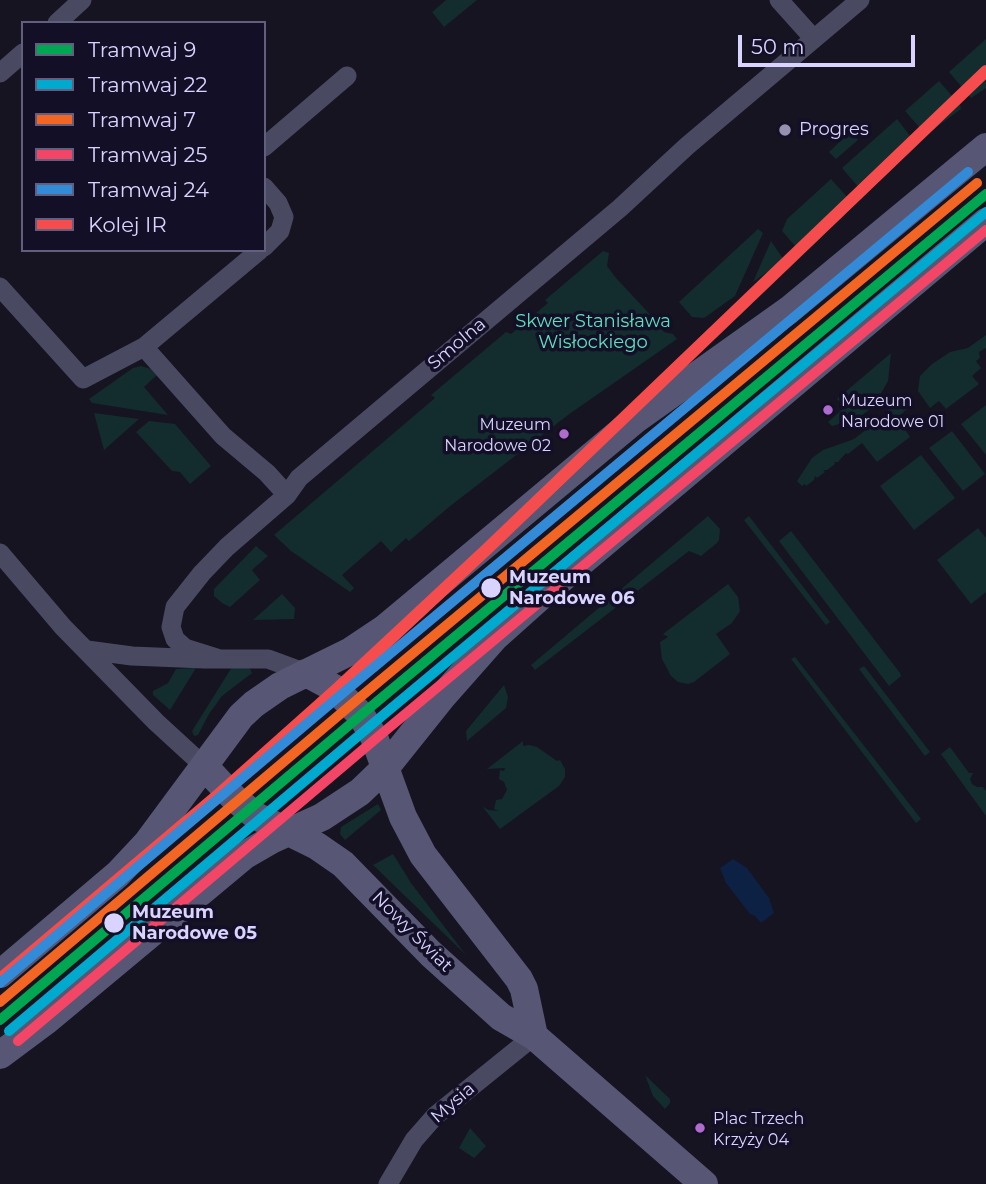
<!DOCTYPE html>
<html>
<head>
<meta charset="utf-8">
<style>
  body { margin:0 }
  #map { position:relative; width:986px; height:1184px; overflow:hidden; background:#161421; font-family:Montserrat,sans-serif }
  canvas { display:block }
  .legend { position:absolute; left:21px; top:21px; width:245px; height:231px; box-sizing:border-box; background:#130f26; border:2px solid #625e7d; margin:0; padding:9px 12px; list-style:none; font-size:21px; color:#d9d4ff }
  .legend li { display:flex; align-items:center; gap:14px; height:35px }
  .legend b { width:35px; border:2px solid #625e7d }
  .scale { position:absolute; left:738px; top:35px; width:177px; height:32px; box-sizing:border-box; border:4px solid #d9d4ff; border-top:0; padding-left:9px; font-size:21px; line-height:24px; white-space:nowrap; color:#d9d4ff; -webkit-text-stroke:5px #130f26; paint-order:stroke }
</style>
</head>
<body>
<div id="map">
<canvas width="986" height="1184"></canvas>
<ul class="legend">
<li><b style="height:9px;background:#00a651"></b>Tramwaj 9</li>
<li><b style="height:9px;background:#00a9ce"></b>Tramwaj 22</li>
<li><b style="height:9px;background:#f26522"></b>Tramwaj 7</li>
<li><b style="height:9px;background:#f34667"></b>Tramwaj 25</li>
<li><b style="height:9px;background:#338bd7"></b>Tramwaj 24</li>
<li><b style="height:9px;background:#f54d4d"></b>Kolej IR</li>
</ul>
<div class="scale">50 m</div>
</div>
<script>
const ctx = document.querySelector('canvas').getContext('2d');
ctx.lineJoin = 'round';
function paint(path, color) {
  ctx.fillStyle = color;
  ctx.fill(path, 'evenodd');
}
function poly(rows) {
  const path = new Path2D();
  for (const r of rows) {
    path.moveTo(r[0], r[1]);
    for (let i = 2; i < r.length; i += 2) path.lineTo(r[i], r[i + 1]);
  }
  return path;
}
function stroke(path, color, width, dash) {
  ctx.strokeStyle = color;
  ctx.lineWidth = width;
  ctx.lineCap = dash ? 'butt' : 'round';
  ctx.setLineDash(dash || []);
  ctx.stroke(path);
}
function write(font, color, halo, rows, align = 'center') {
  ctx.font = font + ' Montserrat,sans-serif';
  ctx.lineWidth = 7;
  ctx.setLineDash([]);
  ctx.textBaseline = 'middle';
  ctx.strokeStyle = halo;
  ctx.fillStyle = color;
  for (const [text, x, y, turn = 0] of rows) {
    ctx.save();
    ctx.translate(x, y);
    ctx.rotate((+turn || 0) * Math.PI / 180);
    ctx.textAlign = isNaN(turn) ? turn : align;
    if (halo) ctx.strokeText(text, 0, 0);
    ctx.fillText(text, 0, 0);
    ctx.restore();
  }
}
const green = poly([
  [446,0,477,0,444,27,432,12],
  [986,39,986,88,971,98,949,72],
  [939,81,960,105,961,109,926,135,905,111],
  [897,119,917,145,863,190,860,189,842,168],
  [850,132,858,140,836,159,829,152],
  [831,179,849,199,849,202,796,247,782,231,787,219],
  [758,229,763,233,735,296,704,318,692,317,679,302],
  [771,241,784,260,753,282],
  [603,251,609,253,607,266,616,278,657,322,664,332,673,334,677,339,568,415,449,507,409,541,406,538,391,552,381,541,342,575,354,588,350,592,291,551,274,535,435,398,431,395,506,332,511,334,542,308,548,303,545,300],
  [986,335,986,348,979,352,980,358,976,361,981,368,972,376,979,384,946,409,939,401,930,408,918,391,920,376,932,364,950,352,968,348],
  [891,353,888,381,874,406,857,419,832,426,828,422,844,408,837,399],
  [141,366,151,369,157,375,144,387,168,415,92,403,89,399,133,368],
  [900,393,907,409,897,418,910,437,877,462,862,443,848,454,846,453,838,462,834,462,835,464,827,470,823,470,825,472,817,478,815,476,814,480,806,486,805,484,802,486,797,481,812,458,823,450,854,439,867,429,883,417],
  [986,405,986,455,961,424],
  [94,413,139,419,104,450],
  [149,421,175,424,211,466,190,484,180,472,172,471,136,432],
  [952,431,985,474,963,491,929,448],
  [921,455,955,498,914,530,880,486],
  [708,516,720,529,719,540,717,543,701,556,689,551,535,670,531,665],
  [749,516,830,622,826,625,744,520],
  [978,528,986,538,986,592,971,604,937,560],
  [791,531,900,673,901,676,889,686,779,541],
  [256,546,268,556,252,570,260,580,230,607,222,603,214,596,214,589],
  [728,584,738,597,740,611,732,623,716,634,730,654,694,682,688,684,678,682,671,676,662,659,660,642,668,637,663,634],
  [282,594,295,608,294,619,253,620],
  [795,657,921,819,916,823,791,659],
  [864,666,930,752,925,756,859,669],
  [232,667,249,667,252,673,222,696,209,714,198,735,194,736,192,731],
  [196,668,170,710,153,695,153,691,168,683,176,669],
  [504,685,508,697,506,708,467,741,466,731],
  [523,741,523,746,529,745,537,747,557,761,560,760,565,769,565,777,559,786,500,829,482,806,488,810,499,811,494,809,496,800,502,799,507,790,504,782,499,779,500,770,504,771,505,768,487,769],
  [950,747,969,773,973,773,970,779,972,784,977,787,983,787,986,791,986,816,941,754],
  [378,804,381,810,345,840,340,834,341,827],
  [393,854,411,883,466,955,373,865],
  [645,1075,670,1099,670,1103,665,1109,653,1096],
  [470,1128,486,1146,474,1158,459,1148]
]);
const water = poly([
  [733,859,747,868,769,898,774,913,761,923,755,916,750,914,726,883,720,868]
]);
const street = poly([
  [779,0,814,39],
  [57,23,82,0],
  [0,73,23,53],
  [264,147,347,76],
  [264,187,278,203,284,217,280,231,264,247],
  [0,287,83,379,144,347,260,250],
  [144,347,223,436,267,473,287,495],
  [0,553,63,627,156,722,205,767],
  [87,650,132,656,204,659,268,659,306,673],
  [220,659,185,648,175,639,171,627,175,607,202,573,227,547,287,495,299,478,620,208,687,146,860,0],
  [388,1184,414,1140,435,1116,534,1036]
]);
const secondary = poly([
  [306,673,334,688,361,715,374,737,403,817,423,855,519,979,524,989,534,1036],
  [205,767,234,798,256,816,317,846,343,864,431,954,501,1017,534,1036,704,1184],
  [0,974,118,874,147,843,241,716,254,704,280,686,351,651,384,629,636,419,789,310,986,147],
  [0,1055,47,1020,245,855,271,840,322,817,360,792,386,767,442,697,495,637,542,595,986,222]
]);
const rail1 = poly([
  [0,979,219,794,339,687,487,549,986,71]
]);
const tram1 = poly([
  [0,1020,361,715,986,194]
]);
const tram2 = poly([
  [9,1031,370,726,986,212]
]);
const tram3 = poly([
  [0,1002,352,704,977,183]
]);
const tram4 = poly([
  [18,1041,379,736,986,230]
]);
const tram5 = poly([
  [0,983,343,693,968,172]
]);
const markers = [
  [785,130,7,"#9591b1"],
  [828,410,6,"#b06ccc"],
  [564,434,6,"#b06ccc"],
  [491,588,11,"#d9d4ff"],
  [114,923,11,"#d9d4ff"],
  [700,1128,6,"#b06ccc"]
];
const busNames = [
  ["Muzeum",841,401],
  ["Narodowe 01",841,422],
  ["Muzeum",551,425,"right"],
  ["Narodowe 02",551,446,"right"],
  ["Plac Trzech",713,1119],
  ["Krzyży 04",713,1140]
];
const poiNames = [
  ["Progres",799,130]
];
const parkNames = [
  ["Skwer Stanisława",593,322],
  ["Wisłockiego",593,343]
];
const streetNames = [
  ["Smolna",457,344,-40],
  ["Nowy Świat",412,932,45],
  ["Mysia",453,1103,-41]
];
const stopNames = [
  ["Muzeum",509,578],
  ["Narodowe 06",509,599],
  ["Muzeum",132,913],
  ["Narodowe 05",132,934]
];
paint(green, '#132c2d');
paint(water, '#0d2144');
stroke(street, '#4a4962', 19);
stroke(secondary, '#575674', 28);
stroke(rail1, '#f54d4d', 12);
stroke(tram1, '#00a651', 10);
stroke(tram2, '#00a9ce', 10);
stroke(tram3, '#f26522', 10);
stroke(tram4, '#f34667', 10);
stroke(tram5, '#338bd7', 10);
for (const [x, y, r, color] of markers) {
  const dot = new Path2D();
  dot.arc(x, y, r, 0, 2 * Math.PI);
  ctx.fillStyle = color;
  ctx.fill(dot);
  stroke(dot, '#130f26', 2.5);
}
write('16px', '#d9d4ff', '#130f26', busNames, 'left');
write('18px', '#d9d4ff', '#130f26', poiNames, 'left');
write('18px', '#5fe0c0', '#130f26', parkNames);
write('18px', '#d9d4ff', '#130f26', streetNames);
write('bold 18px', '#d9d4ff', '#130f26', stopNames, 'left');
</script>
</body>
</html>
